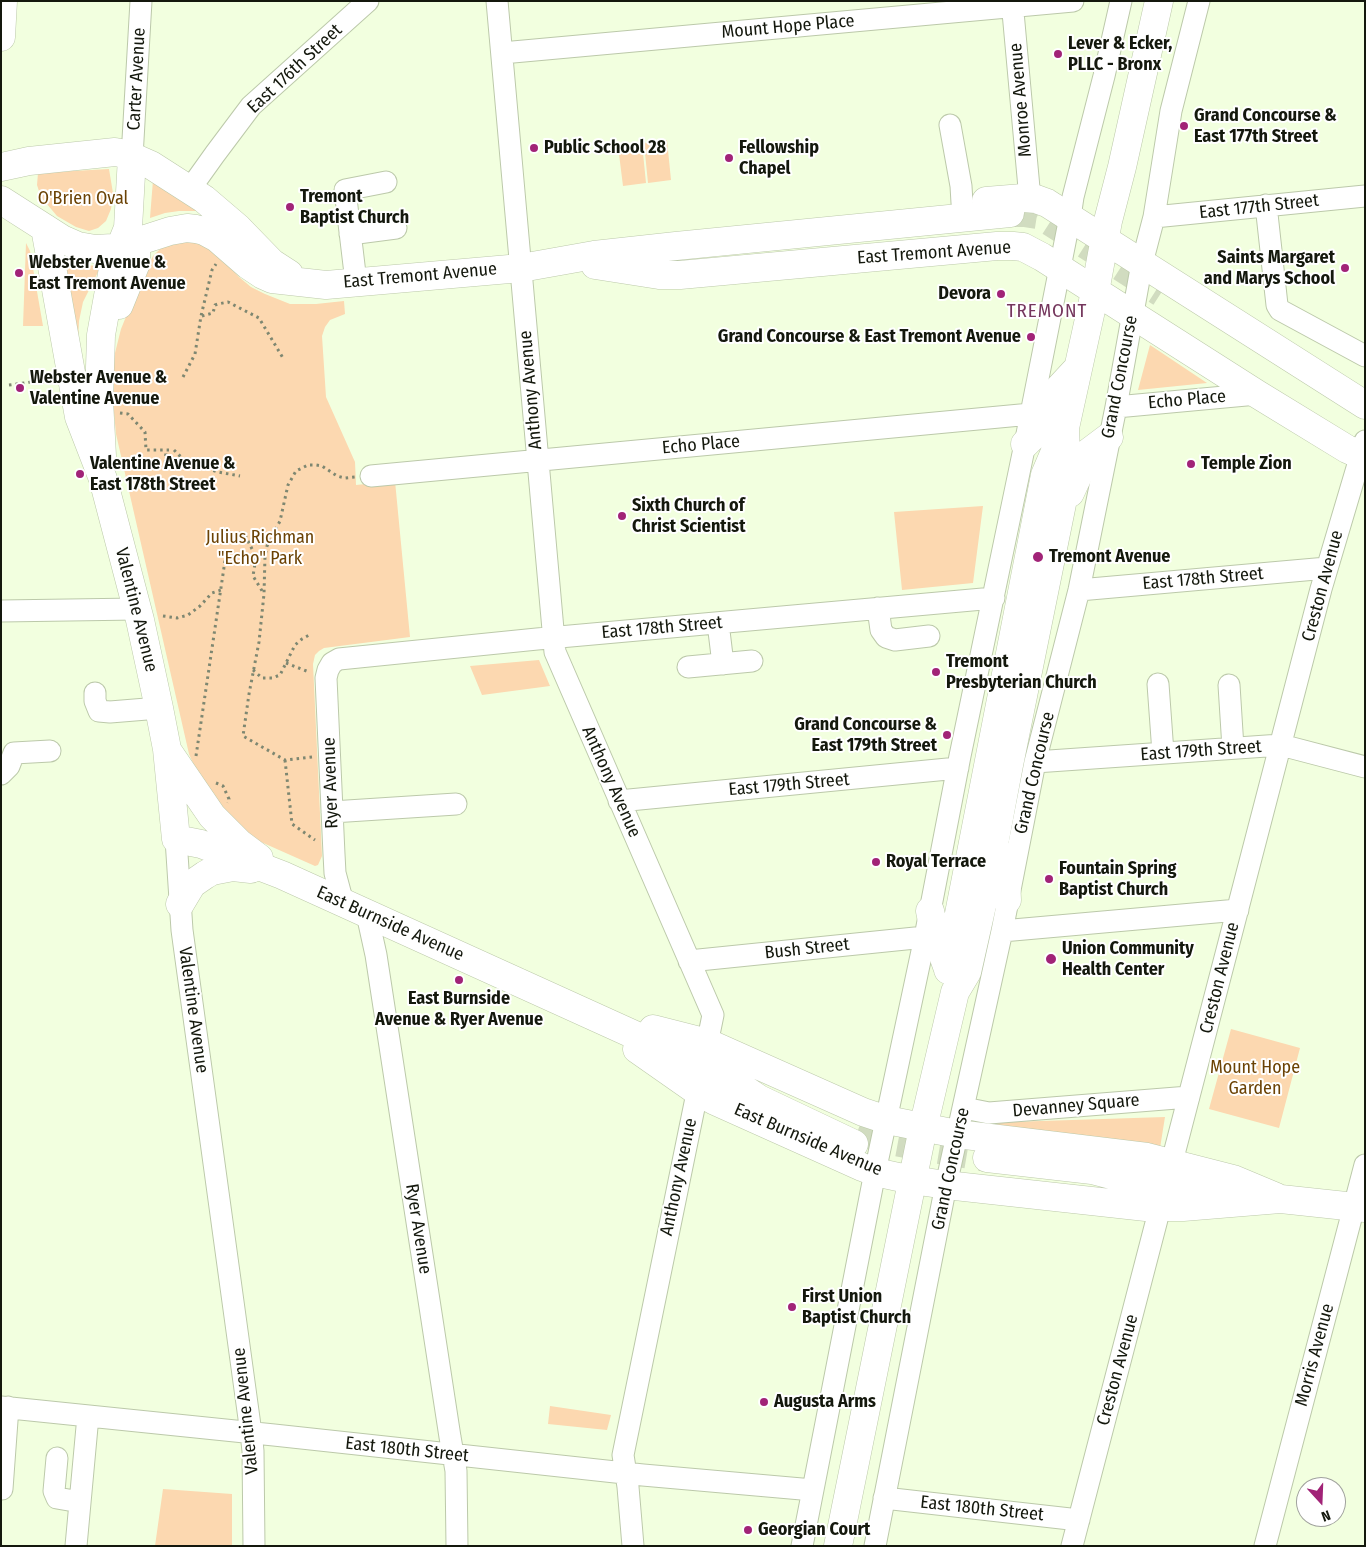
<!DOCTYPE html>
<html>
<head>
<meta charset="utf-8">
<style>
  body { margin:0 }
  #map { position:relative; width:1366px; height:1547px; overflow:hidden; background:#f2ffdf; font-family:"Fira Sans Condensed",sans-serif }
  canvas { display:block }
  .frame { position:absolute; inset:0; border:2px solid #14180d; pointer-events:none }
  .north { position:absolute; left:1296px; top:1477px; width:50px; height:50px; box-sizing:border-box; background:#fff; border:1px solid #a1a39e; border-radius:50%; rotate:160deg; font-size:14px; font-weight:700; line-height:20px; text-align:center; color:#14180d }
  .north::after { content:''; display:block; margin:auto; width:18px; height:22px; background:#a12377; clip-path:polygon(50% 0,100% 100%,50% 72%,0 100%) }
</style>
</head>
<body>
<div id="map">
<canvas width="1366" height="1547"></canvas>
<div class="frame"></div>
<div class="north">N</div>
</div>
<script>
const ctx = document.querySelector('canvas').getContext('2d');
ctx.lineJoin = 'round';
function paint(path, color) {
  ctx.fillStyle = color;
  ctx.fill(path, 'evenodd');
}
function poly(rows) {
  const path = new Path2D();
  for (const r of rows) {
    path.moveTo(r[0], r[1]);
    for (let i = 2; i < r.length; i += 2) path.lineTo(r[i], r[i + 1]);
  }
  return path;
}
function stroke(path, color, width, dash) {
  ctx.strokeStyle = color;
  ctx.lineWidth = width;
  ctx.lineCap = dash ? 'butt' : 'round';
  ctx.setLineDash(dash || []);
  ctx.stroke(path);
}
function write(font, color, halo, rows, align = 'center') {
  ctx.font = font + ' "Fira Sans Condensed",sans-serif';
  ctx.lineWidth = 4;
  ctx.setLineDash([]);
  ctx.textBaseline = 'middle';
  ctx.strokeStyle = halo;
  ctx.fillStyle = color;
  for (const [text, x, y, turn = 0] of rows) {
    ctx.save();
    ctx.translate(x, y);
    ctx.rotate((+turn || 0) * Math.PI / 180);
    ctx.textAlign = isNaN(turn) ? turn : align;
    if (halo) ctx.strokeText(text, 0, 0);
    ctx.fillText(text, 0, 0);
    ctx.restore();
  }
}
const green = poly([
  [667,140,671,180,648,183,644,143],
  [642,143,646,183,623,186,618,146],
  [109,169,113,193,111,209,106,221,98,228,89,231,76,227,57,216,41,197,37,185,38,173],
  [153,180,201,211,179,211,165,213,150,218],
  [191,240,214,250,239,277,251,287,265,294,290,304,316,304,344,301,345,314,330,320,325,327,322,336,326,397,355,462,356,485,395,481,410,637,324,648,319,651,315,655,313,664,322,856,318,865,315,866,261,842,227,819,203,786,189,754,116,434,112,391,114,357,121,329,132,302,153,256,160,249,168,245],
  [26,243,30,251,43,326,23,326],
  [65,261,82,265,101,266,83,302,79,321,78,342,62,262],
  [1150,345,1207,383,1138,390],
  [983,506,973,583,902,590,894,512],
  [539,660,550,686,482,695,470,666],
  [1231,1029,1300,1048,1279,1128,1209,1109],
  [1165,1117,1160,1148,979,1123],
  [550,1406,611,1415,607,1430,548,1424],
  [163,1489,232,1494,232,1546,155,1546]
]);
const majorTunnel = poly([
  [1010,213,1024,213,1037,215,1047,220,1161,293],
  [858,1130,884,1140,911,1145,987,1158]
]);
const path = poly([
  [202,316,213,313,215,305,218,304,228,302,259,318,283,358],
  [183,377,195,354,201,316,212,270,216,264],
  [9,385,31,382,52,383],
  [120,413,128,414,145,432,146,450,169,450],
  [174,450,182,458,190,464,218,472,240,476],
  [165,469,166,450],
  [239,533,245,535,256,557,253,576,264,594],
  [163,616,177,618,188,615,200,606,212,593,221,590],
  [286,663,309,672],
  [253,670,262,678,272,678,280,675,295,645,302,639,311,634],
  [196,756,226,554],
  [312,757,285,760,243,736,249,694,259,642,264,594,265,556,267,546,280,521,288,485,296,471,308,465,316,465,322,466,337,476,345,478,355,477],
  [285,760,292,824,315,840],
  [216,783,223,786,229,799,228,803]
]);
const minor = poly([
  [497,1,555,652,713,1015,623,1455,628,1487,633,1546],
  [1012,1,1030,199],
  [502,53,1073,1],
  [950,125,961,186,962,203],
  [132,157,141,1],
  [190,189,215,154,251,106,368,1],
  [1266,205,1277,305,1280,310,1365,356],
  [1154,217,1365,196],
  [350,234,396,228],
  [356,282,345,190,386,182],
  [1116,407,1257,394],
  [371,476,1031,414],
  [1079,590,1327,568],
  [878,608,881,630,886,637,895,640,929,636],
  [1,611,137,609],
  [718,623,723,664],
  [688,667,752,661],
  [1158,684,1163,753],
  [1229,685,1233,748],
  [95,693,95,701,99,711,110,712,159,708],
  [1035,762,1281,745,1365,767],
  [1,774,9,766,14,753,50,751],
  [619,801,958,768],
  [332,812,456,804],
  [176,839,182,930,251,1433,253,1451,254,1546],
  [343,903,335,873,334,854,326,678,328,670,332,663,339,659,537,639,994,598],
  [367,914,376,955,450,1437,456,1471,457,1546],
  [1002,931,1238,910],
  [689,961,925,937],
  [964,1108,989,1113,1189,1097],
  [1,1407,274,1435,643,1475,813,1490],
  [57,1458,54,1491,57,1498,80,1502],
  [2,1489,8,1407],
  [884,1498,1079,1520],
  [76,1546,88,1416],
  [802,1546,875,1172,925,937,960,756,1025,444,1070,217,1073,197,1104,76,1121,1],
  [875,1546,946,1185,1002,931,1035,762,1079,590,1116,407,1142,263,1154,217,1171,111,1199,1],
  [1072,1546,1321,589,1365,441],
  [1265,1546,1365,1165]
]);
const major = poly([
  [1,37,3,1],
  [1,167,29,161,115,152,126,154,151,165,204,199,238,228,272,263,289,274],
  [1,200,62,239,78,246,95,249,113,248,136,242,170,231,187,228,196,229,204,231,217,238,248,265,263,275,272,279,326,285,521,268,594,255,676,246,1010,213],
  [986,201,1023,198,1036,199,1047,203,1365,405],
  [45,228,79,417,103,479,140,620,159,708,167,749,176,839,201,844,282,875,703,1066,723,1075,759,1099,854,1144],
  [595,265,659,275,680,275,997,246,1013,246,1023,247,1042,257,1257,394,1347,449,1365,457],
  [119,305,136,263,136,242],
  [1025,444,1037,432,1048,415,1050,398,1077,369],
  [102,456,99,400,101,335,114,263,128,228,132,157],
  [1070,493,1089,452,1109,437],
  [169,753,212,816,239,843,259,858],
  [995,846,1006,879,1007,900],
  [180,904,192,884,205,875,212,871,233,867,251,869],
  [930,911,934,930,948,969],
  [948,970,1045,475,1065,428,1095,292,1108,221,1122,167,1159,1],
  [653,1029,708,1043,863,1112,887,1120,957,1134,1147,1157,1233,1179,1276,1197],
  [637,1049,697,1091,715,1101,862,1167,875,1172,912,1180,946,1185,1146,1207,1183,1207,1280,1199],
  [987,1158,1092,1170,1138,1182,1222,1192],
  [1262,1197,1365,1208],
  [838,1546,923,1128,955,992,967,972,985,892,1009,765,1067,479,1065,428]
]);
const markers = [
  [1058,54,5,"#a12377"],
  [1184,126,5,"#a12377"],
  [534,148,5,"#a12377"],
  [729,158,5,"#a12377"],
  [290,207,5,"#a12377"],
  [1345,268,5,"#a12377"],
  [19,273,5,"#a12377"],
  [1001,294,5,"#a12377"],
  [1031,337,5,"#a12377"],
  [20,388,5,"#a12377"],
  [1191,464,5,"#a12377"],
  [80,474,5,"#a12377"],
  [622,516,5,"#a12377"],
  [1038,557,6,"#a12377"],
  [936,672,5,"#a12377"],
  [947,735,5,"#a12377"],
  [876,862,5,"#a12377"],
  [1049,879,5,"#a12377"],
  [1051,959,6,"#a12377"],
  [459,980,5,"#a12377"],
  [792,1307,5,"#a12377"],
  [764,1402,5,"#a12377"],
  [748,1530,5,"#a12377"]
];
const streetNames = [
  ["Mount Hope Place",788,27,-5],
  ["East 176th Street",295,69,-43],
  ["Carter Avenue",137,79,-87],
  ["Monroe Avenue",1021,100,-95],
  ["East 177th Street",1259,207,-6],
  ["East Tremont Avenue",934,253,-4],
  ["East Tremont Avenue",420,276,-5],
  ["Grand Concourse",1120,377,-79],
  ["Anthony Avenue",531,390,-95],
  ["Echo Place",1187,400,-5],
  ["Echo Place",701,445,-5],
  ["East 178th Street",1203,579,-5],
  ["Creston Avenue",1323,586,-75],
  ["Valentine Avenue",136,610,76],
  ["East 178th Street",662,628,-5],
  ["East 179th Street",1201,751,-4],
  ["Grand Concourse",1035,773,-77],
  ["Anthony Avenue",611,782,66],
  ["Ryer Avenue",331,783,-92],
  ["East 179th Street",789,785,-5],
  ["East Burnside Avenue",390,924,24],
  ["Bush Street",807,949,-6],
  ["Creston Avenue",1220,978,-76],
  ["Valentine Avenue",193,1010,82],
  ["Devanney Square",1076,1106,-5],
  ["East Burnside Avenue",808,1140,23],
  ["Grand Concourse",951,1169,-78],
  ["Anthony Avenue",679,1177,-78],
  ["Ryer Avenue",418,1229,81],
  ["Morris Avenue",1315,1355,-75],
  ["Creston Avenue",1118,1370,-75],
  ["Valentine Avenue",246,1411,-96],
  ["East 180th Street",407,1450,6],
  ["East 180th Street",982,1509,6]
];
const poiNames = [
  ["Lever & Ecker,",1068,44],
  ["PLLC - Bronx",1068,65],
  ["Grand Concourse &",1194,116],
  ["East 177th Street",1194,137],
  ["Public School 28",544,148],
  ["Fellowship",739,148],
  ["Chapel",739,169],
  ["Tremont",300,197],
  ["Baptist Church",300,218],
  ["Saints Margaret",1335,258,"right"],
  ["and Marys School",1335,279,"right"],
  ["Webster Avenue &",29,263],
  ["East Tremont Avenue",29,284],
  ["Devora",991,294,"right"],
  ["Grand Concourse & East Tremont Avenue",1021,337,"right"],
  ["Webster Avenue &",30,378],
  ["Valentine Avenue",30,399],
  ["Valentine Avenue &",90,464],
  ["East 178th Street",90,485],
  ["Temple Zion",1201,464],
  ["Sixth Church of",632,506],
  ["Christ Scientist",632,527],
  ["Tremont Avenue",1049,557],
  ["Tremont",946,662],
  ["Presbyterian Church",946,683],
  ["Grand Concourse &",937,725,"right"],
  ["East 179th Street",937,746,"right"],
  ["Royal Terrace",886,862],
  ["Fountain Spring",1059,869],
  ["Baptist Church",1059,890],
  ["Union Community",1062,949],
  ["Health Center",1062,970],
  ["East Burnside",459,999,"center"],
  ["Avenue & Ryer Avenue",459,1020,"center"],
  ["First Union",802,1297],
  ["Baptist Church",802,1318],
  ["Augusta Arms",774,1402],
  ["Georgian Court",758,1530]
];
const parkNames = [
  ["O'Brien Oval",83,199],
  ["Julius Richman",260,538],
  ["\"Echo\" Park",260,559],
  ["Mount Hope",1255,1068],
  ["Garden",1255,1089]
];
const neighbourhoodNames = [
  ["TREMONT",1047,312]
];
paint(green, '#fcd8b0');
stroke(majorTunnel, '#d1dcc0', 28, [28, 14]);
stroke(minor, '#bcc9aa', 23);
stroke(major, '#bcc9aa', 29);
stroke(path, '#7e8771', 3, [2.5, 4]);
stroke(minor, '#fff', 21);
stroke(major, '#fff', 28);
for (const [x, y, r, color] of markers) {
  const dot = new Path2D();
  dot.arc(x, y, r, 0, 2 * Math.PI);
  ctx.fillStyle = color;
  ctx.fill(dot);
  stroke(dot, '#fff', 2);
}
write('18px', '#14180d', '#fff', streetNames);
write('bold 18px', '#14180d', '#fff', poiNames, 'left');
write('18px', '#6b4204', '#fff', parkNames);
ctx.letterSpacing = '1px';
write('19px', '#75375d', '#fff', neighbourhoodNames);
ctx.letterSpacing = '0px';
</script>
</body>
</html>
